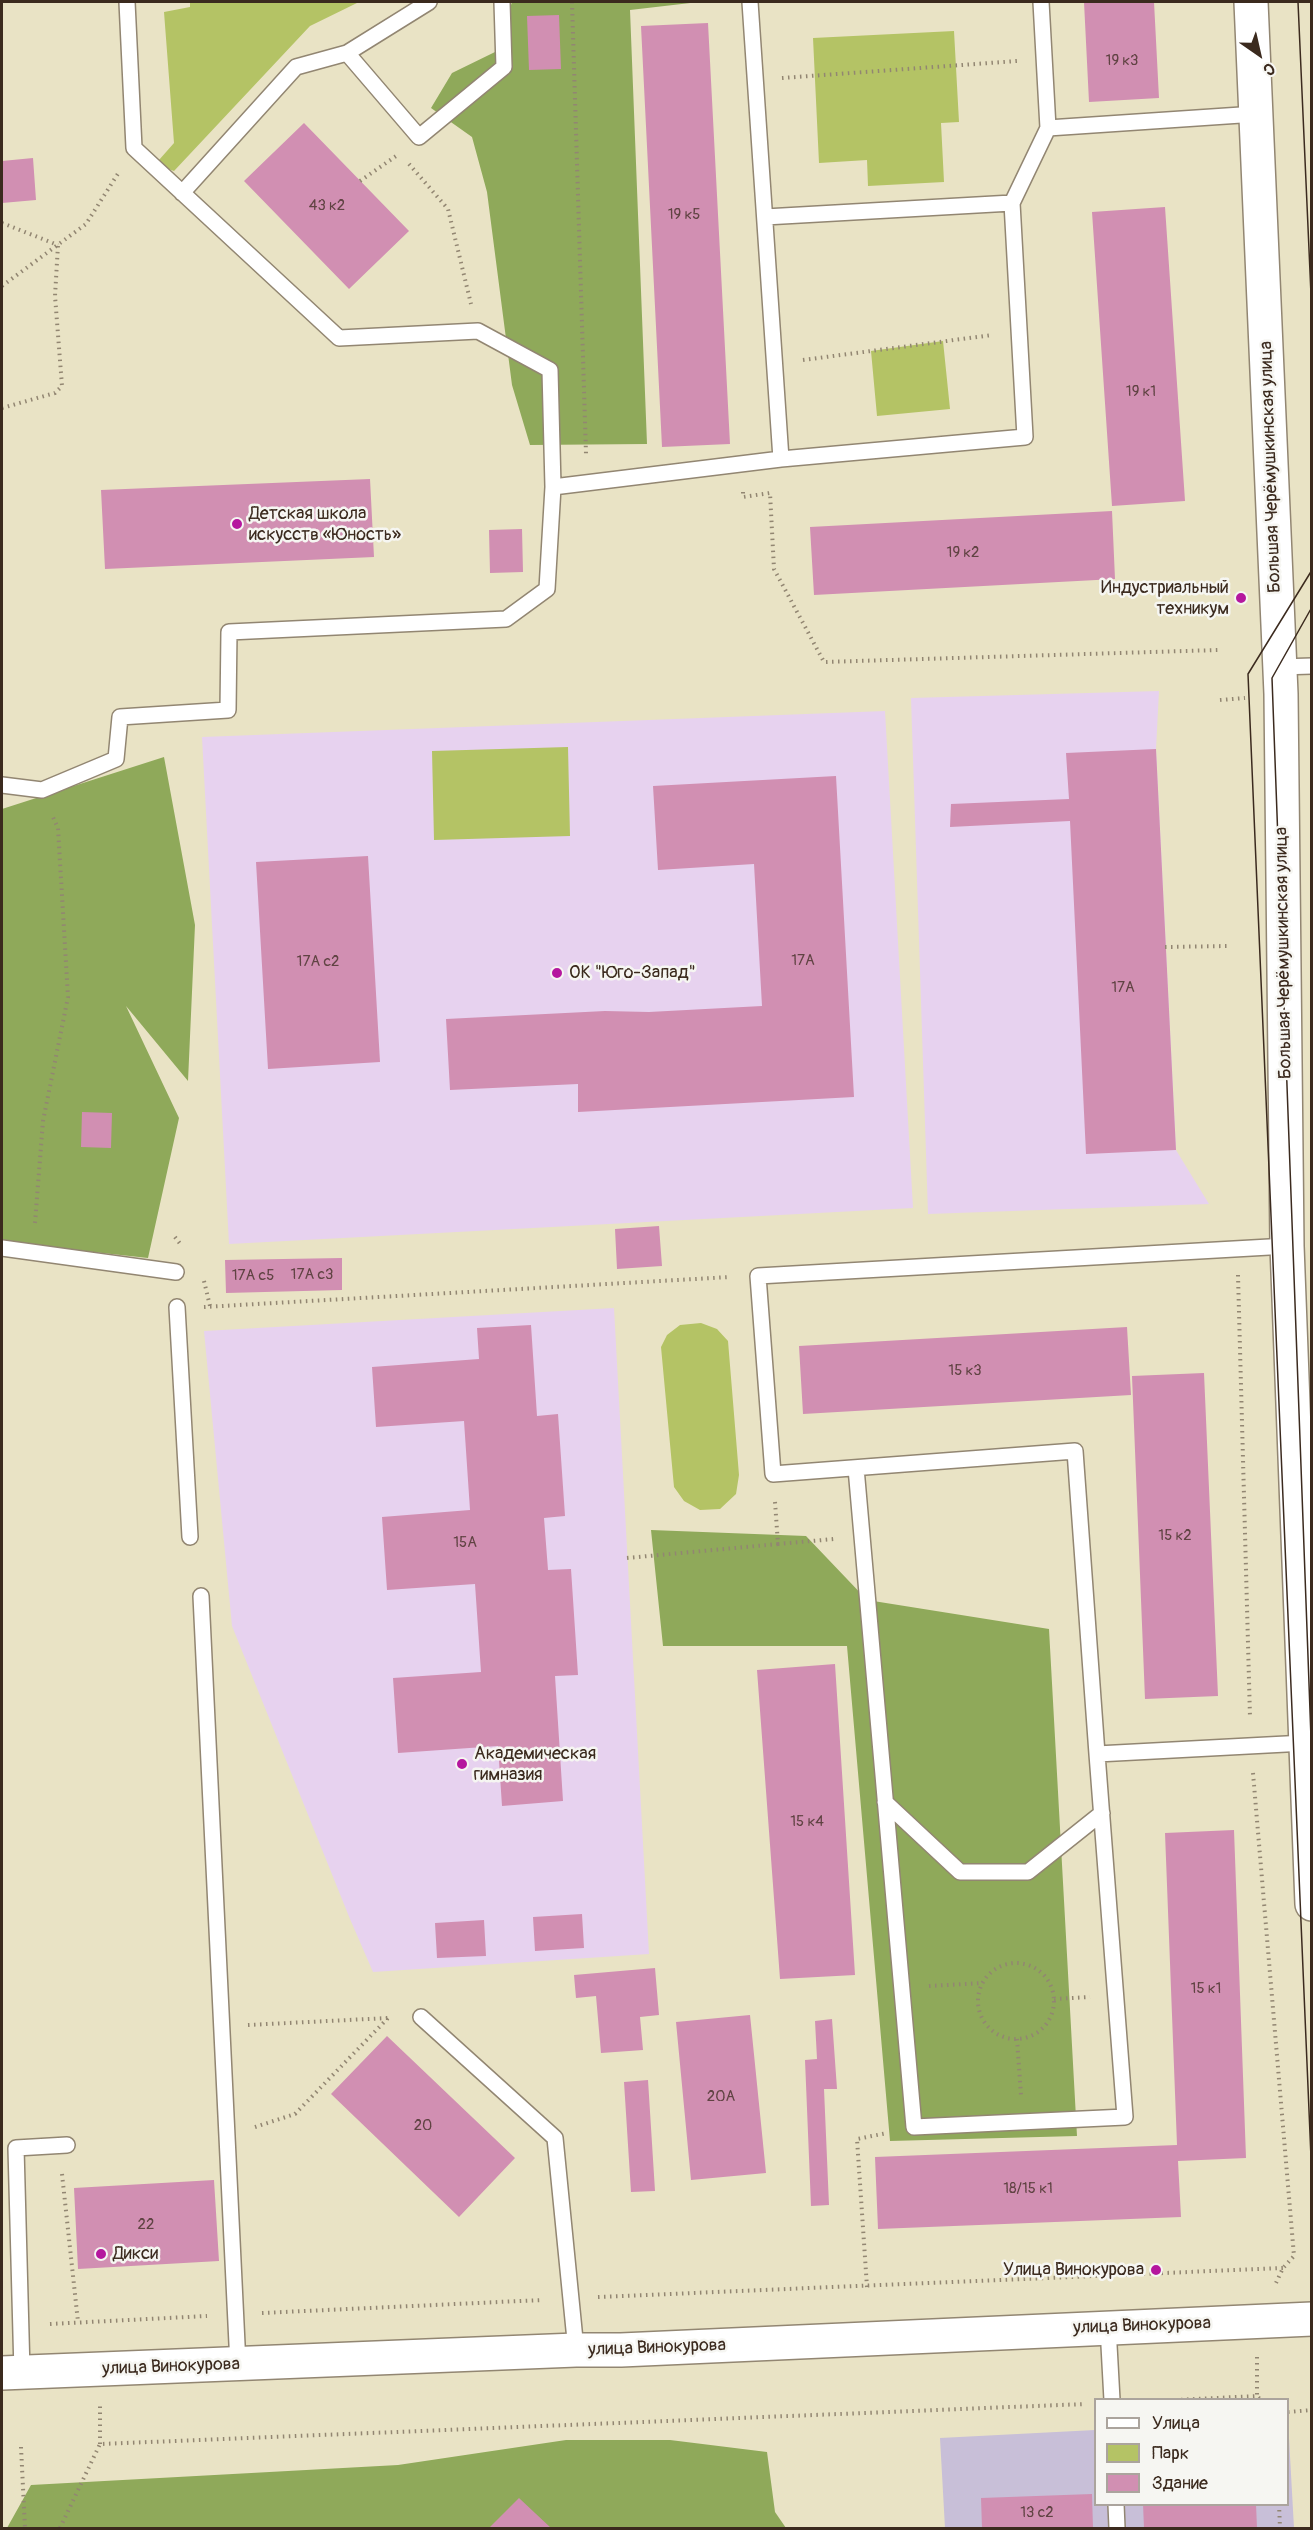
<!DOCTYPE html>
<html>
<head>
<meta charset="utf-8">
<style>
  body { margin:0 }
  #map { position:relative; width:1313px; height:2530px; overflow:hidden; background:#e9e3c5; font-family:Pangolin,sans-serif }
  canvas { display:block }
  .frame { position:absolute; inset:0; border:3px solid #3b2a1e; pointer-events:none }
  .legend { position:absolute; left:1094px; top:2398px; width:195px; height:108px; box-sizing:border-box; background:#f6f6f2; border:2px solid #aba49d; margin:0; padding:8px 10px; list-style:none; font-size:18px; color:#3b2a1e }
  .legend li { display:flex; align-items:center; gap:12px; height:30px }
  .legend b { width:30px; border:2px solid #aba49d }
  .north { position:absolute; left:1229px; top:24px; width:60px; height:60px; -webkit-text-stroke:4px #f6f6f2; paint-order:stroke; rotate:146deg; font-size:16px; font-weight:700; line-height:24px; text-align:center; color:#3b2a1e }
  .north::after { content:''; display:block; margin:auto; width:21px; height:27px; background:#3b2a1e; clip-path:polygon(50% 0,100% 100%,50% 72%,0 100%) }
</style>
</head>
<body>
<div id="map">
<canvas width="1313" height="2530"></canvas>
<div class="frame"></div>
<ul class="legend">
<li><b style="height:8px;background:#fff"></b>Улица</li>
<li><b style="height:16px;background:#b4c365"></b>Парк</li>
<li><b style="height:16px;background:#d18fb2"></b>Здание</li>
</ul>
<div class="north">С</div>
</div>
<script>
const ctx = document.querySelector('canvas').getContext('2d');
ctx.lineJoin = 'round';
function paint(path, color) {
  ctx.fillStyle = color;
  ctx.fill(path, 'evenodd');
}
function poly(rows) {
  const path = new Path2D();
  for (const r of rows) {
    if (r.length === 3) {
      path.moveTo(r[0] + r[2], r[1]);
      path.arc(r[0], r[1], r[2], 0, 2 * Math.PI);
      continue;
    }
    path.moveTo(r[0], r[1]);
    for (let i = 2; i < r.length; i += 2) path.lineTo(r[i], r[i + 1]);
  }
  return path;
}
function stroke(path, color, width, dash) {
  ctx.strokeStyle = color;
  ctx.lineWidth = width;
  ctx.lineCap = dash ? 'butt' : 'round';
  ctx.setLineDash(dash || []);
  ctx.stroke(path);
}
function write(font, color, halo, rows, align = 'center') {
  ctx.font = font + ' Pangolin,sans-serif';
  ctx.lineWidth = 5;
  ctx.setLineDash([]);
  ctx.textBaseline = 'middle';
  ctx.strokeStyle = halo;
  ctx.fillStyle = color;
  for (const [text, x, y, turn = 0] of rows) {
    ctx.save();
    ctx.translate(x, y);
    ctx.rotate((+turn || 0) * Math.PI / 180);
    ctx.textAlign = isNaN(turn) ? turn : align;
    if (halo) ctx.strokeText(text, 0, 0);
    ctx.fillText(text, 0, 0);
    ctx.restore();
  }
}
const built = poly([
  [1159,691,1156,749,1176,1150,1209,1204,928,1214,911,698],
  [885,711,913,1208,229,1244,202,737],
  [614,1308,649,1954,373,1972,350,1919,232,1626,204,1331]
]);
const industrial = poly([
  [1288,2420,1294,2528,945,2528,940,2438,1095,2430,1096,2504,1288,2504]
]);
const green = poly([
  [190,2,359,2,310,26,174,171,163,167,159,160,174,143,164,12,190,7],
  [954,31,959,122,941,123,944,182,868,186,867,160,819,163,813,38],
  [943,341,950,409,877,416,871,351],
  [568,747,570,836,434,840,432,751],
  [701,1323,717,1329,728,1341,739,1475,736,1494,720,1509,700,1510,684,1501,674,1487,661,1347,667,1335,680,1325]
]);
const forest = poly([
  [512,2,699,2,630,10,647,444,530,445,512,385,487,192,472,137,431,108,452,73,495,52],
  [164,757,195,925,188,1081,126,1006,179,1118,148,1258,2,1242,2,809],
  [651,1530,806,1536,867,1600,1049,1629,1077,2136,890,2141,847,1646,663,1646],
  [566,2440,670,2440,767,2452,775,2512,786,2528,7,2528,31,2485,398,2465]
]);
const building = poly([
  [1084,2,1154,2,1159,98,1089,102],
  [559,15,561,69,529,70,527,16],
  [708,23,730,444,662,447,641,26],
  [304,123,409,231,349,289,244,181],
  [33,158,36,200,2,203,2,161],
  [1165,207,1185,501,1112,506,1092,212],
  [370,479,374,557,105,569,101,490],
  [1112,511,1115,579,814,595,810,527],
  [522,529,523,572,490,573,489,530],
  [1156,749,1176,1150,1086,1154,1070,821,950,827,951,804,1069,799,1066,753],
  [836,776,854,1097,578,1112,578,1084,450,1090,446,1019,605,1011,649,1012,762,1006,754,864,658,870,653,786],
  [368,856,380,1062,268,1069,256,862],
  [82,1112,112,1113,111,1148,81,1147],
  [659,1226,662,1266,617,1269,615,1229],
  [342,1258,342,1290,226,1293,225,1260],
  [531,1325,537,1416,558,1414,565,1516,544,1518,548,1570,571,1569,578,1675,555,1676,563,1801,502,1806,498,1746,398,1753,393,1678,481,1672,475,1584,387,1590,382,1517,470,1510,464,1421,376,1427,372,1367,479,1359,477,1328],
  [1127,1327,1131,1395,803,1414,799,1346],
  [1204,1373,1218,1696,1145,1699,1132,1376],
  [835,1664,855,1975,780,1979,757,1670],
  [1234,1830,1246,2158,1178,2161,1181,2217,878,2229,875,2157,1177,2145,1165,1833],
  [582,1914,584,1948,535,1951,533,1917],
  [484,1920,486,1956,437,1958,435,1923],
  [655,1968,659,2015,640,2017,643,2050,601,2053,596,1996,576,1998,574,1975],
  [750,2015,766,2173,691,2180,676,2022],
  [832,2019,837,2089,824,2089,829,2205,811,2206,805,2060,817,2059,815,2021],
  [387,2036,515,2158,459,2217,331,2094],
  [648,2080,655,2191,631,2192,624,2082],
  [214,2180,219,2261,78,2269,74,2188],
  [1092,2494,1093,2528,982,2528,981,2498],
  [519,2498,551,2528,489,2528],
  [1143,2504,1256,2504,1257,2528,1144,2528]
]);
const path = poly([
  [572,2,586,454],
  [782,78,1017,61],
  [409,164,448,209,471,304],
  [360,181,399,154],
  [2,223,58,245],
  [2,286,86,224,119,172],
  [803,360,992,335],
  [2,408,55,393,62,386,55,296,58,245],
  [743,492,743,497,770,493,774,569,824,662,1218,650],
  [1220,700,1245,698],
  [1165,947,1228,946],
  [35,1223,43,1121,68,997,58,828,52,815],
  [175,1237,181,1245],
  [1238,1275,1250,1717],
  [204,1281,210,1306],
  [204,1307,730,1277],
  [775,1502,778,1544,834,1539],
  [627,1558,778,1544],
  [1253,1773,1294,2256,1283,2268,1276,2283],
  [1016,2001,38],
  [929,1986,983,1983],
  [1054,1999,1090,1997],
  [248,2025,388,2018],
  [1017,2039,1021,2095],
  [255,2127,295,2114,388,2018],
  [62,2174,78,2322],
  [867,2287,857,2139,887,2133],
  [598,2297,1283,2268],
  [262,2313,542,2300],
  [50,2324,207,2316],
  [1257,2357,1257,2396],
  [1175,2400,1257,2396,1261,2400],
  [1288,2412,1312,2410],
  [100,2444,100,2405],
  [21,2447,25,2528],
  [1279,2504,1280,2528],
  [60,2528,100,2444,1085,2404]
]);
const lane = poly([
  [1041,2,1048,128,1256,114],
  [347,53,419,137,504,67,502,2],
  [182,193,296,67,347,53,429,2],
  [765,217,1012,203],
  [781,459,1025,437,1012,203,1048,128],
  [553,487,781,459,750,2],
  [1280,667,1312,666],
  [2,785,42,790,116,759,120,717,228,710,229,632,506,619,547,589,553,487,550,370,478,331,339,338,134,148,127,2],
  [2,1248,176,1272],
  [177,1307,190,1537],
  [856,1468,914,2127,1125,2117,1097,1754,1305,1743],
  [201,1596,238,2365],
  [1097,1754,1075,1451,773,1474,758,1276,1287,1246],
  [885,1802,960,1872,1028,1872,1102,1813],
  [421,2017,555,2138,576,2350],
  [1108,2327,1112,2400],
  [22,2372,16,2148,67,2145],
  [1116,2504,1117,2528]
]);
const secondary = poly([
  [1251,2,1281,694,1287,1246,1312,1904],
  [2,2373,576,2350,621,2350,1312,2319]
]);
const tram = poly([
  [1298,2,1312,317],
  [1312,570,1248,674,1312,2181],
  [1312,607,1272,678,1312,1765]
]);
const markers = [
  [237,524,6,"#b5179e"],
  [1241,598,6,"#b5179e"],
  [557,973,6,"#b5179e"],
  [462,1764,6,"#b5179e"],
  [101,2254,6,"#b5179e"],
  [1156,2270,6,"#b5179e"]
];
const numberNames = [
  ["19 к3",1122,61],
  ["43 к2",327,206],
  ["19 к5",684,215],
  ["19 к1",1141,392],
  ["19 к2",963,553],
  ["17А",803,961],
  ["17А с2",318,962],
  ["17А",1123,988],
  ["17А с3",312,1275],
  ["17А с5",253,1276],
  ["15 к3",965,1371],
  ["15 к2",1175,1536],
  ["15А",465,1543],
  ["15 к4",807,1822],
  ["15 к1",1206,1989],
  ["20А",721,2097],
  ["20",423,2126],
  ["18/15 к1",1028,2189],
  ["22",146,2225],
  ["13 с2",1037,2513]
];
const streetNames = [
  ["Большая Черёмушкинская улица",1271,467,-92],
  ["Большая Черёмушкинская улица",1284,953,-91],
  ["улица Винокурова",1142,2326,-2],
  ["улица Винокурова",657,2348,-2],
  ["улица Винокурова",171,2367,-2]
];
const poiNames = [
  ["Детская школа",249,514],
  ["искусств «Юность»",249,535],
  ["Индустриальный",1229,588,"right"],
  ["техникум",1229,609,"right"],
  ["ОК \"Юго-Запад\"",569,973],
  ["Академическая",474,1754],
  ["гимназия",474,1775],
  ["Дикси",113,2254],
  ["Улица Винокурова",1144,2270,"right"]
];
paint(built, '#e7d2ef');
paint(industrial, '#c8bfd8');
paint(green, '#b4c365');
paint(forest, '#8fa95a');
paint(building, '#d18fb2');
stroke(lane, '#928672', 18);
stroke(secondary, '#928672', 36);
stroke(path, '#928672', 4, [1.5, 4.5]);
stroke(lane, '#fff', 15);
stroke(secondary, '#fff', 33);
stroke(tram, '#3b2a1e', 1.5);
for (const [x, y, r, color] of markers) {
  const dot = new Path2D();
  dot.arc(x, y, r, 0, 2 * Math.PI);
  ctx.fillStyle = color;
  ctx.fill(dot);
  stroke(dot, '#f6f6f2', 2);
}
write('15px', '#604343', null, numberNames);
write('18px', '#3b2a1e', '#f6f6f2', streetNames);
write('18px', '#3b2a1e', '#f6f6f2', poiNames, 'left');
</script>
</body>
</html>
